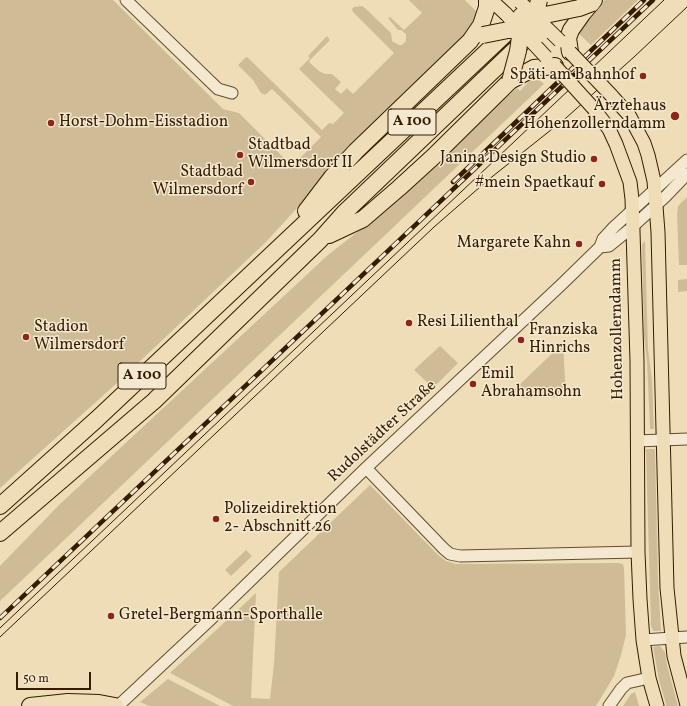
<!DOCTYPE html>
<html>
<head>
<meta charset="utf-8">
<style>
  body { margin:0 }
  #map { position:relative; width:687px; height:706px; overflow:hidden; background:#eeddb6; font-family:Vollkorn,serif }
  canvas { display:block }
  .scale { position:absolute; left:16px; top:672px; width:75px; height:18px; box-sizing:border-box; border:2px solid #351c00; border-top:0; padding-left:5px; font-size:12px; line-height:14px; white-space:nowrap; color:#351c00; -webkit-text-stroke:3px #f4e9d0; paint-order:stroke }
</style>
</head>
<body>
<div id="map">
<canvas width="687" height="706"></canvas>
<div class="scale">50 m</div>
</div>
<script>
const ctx = document.querySelector('canvas').getContext('2d');
ctx.lineJoin = 'round';
function paint(path, color) {
  ctx.fillStyle = color;
  ctx.fill(path, 'evenodd');
}
function poly(rows) {
  const path = new Path2D();
  for (const r of rows) {
    path.moveTo(r[0], r[1]);
    for (let i = 2; i < r.length; i += 2) path.lineTo(r[i], r[i + 1]);
  }
  return path;
}
function stroke(path, color, width, dash) {
  ctx.strokeStyle = color;
  ctx.lineWidth = width;
  ctx.lineCap = dash ? 'butt' : 'round';
  ctx.setLineDash(dash || []);
  ctx.stroke(path);
}
function write(font, color, halo, rows, align = 'center') {
  ctx.font = font + ' Vollkorn,serif';
  ctx.lineWidth = 3;
  ctx.setLineDash([]);
  ctx.textBaseline = 'middle';
  ctx.strokeStyle = halo;
  ctx.fillStyle = color;
  for (const [text, x, y, turn = 0] of rows) {
    ctx.save();
    ctx.translate(x, y);
    ctx.rotate((+turn || 0) * Math.PI / 180);
    ctx.textAlign = isNaN(turn) ? turn : align;
    if (halo) ctx.strokeText(text, 0, 0);
    ctx.fillText(text, 0, 0);
    ctx.restore();
  }
}
const green = poly([
  [0,0,113,0,223,109,239,113,292,166,321,137,272,89,265,95,261,93,253,80,238,65,245,58,247,57,322,130,329,123,333,124,344,113,299,69,310,58,308,56,327,36,330,40,309,61,311,64,319,71,325,74,332,74,341,82,335,89,341,94,347,88,353,94,394,53,353,12,352,9,354,7,362,6,366,9,391,33,392,41,399,45,402,45,406,41,406,34,401,30,398,30,388,18,390,17,404,30,422,13,409,0,465,0,480,15,460,44,349,151,266,242,116,384,0,488],
  [605,0,638,0,591,45,578,33,597,8],
  [535,75,544,84,0,601,0,566,60,504,328,255,379,215,495,107,517,88,520,91],
  [687,197,687,265,679,265,677,214,678,206],
  [645,241,648,349,652,380,654,429,650,429,647,361,644,337,642,244],
  [687,279,687,291,678,292,678,280],
  [563,343,566,397,521,398,514,390],
  [440,346,458,363,433,388,414,370],
  [647,449,654,449,655,450,658,580,661,631,653,631,651,625,646,453,645,450],
  [370,485,437,554,446,561,456,564,619,563,623,564,624,568,626,635,621,655,614,676,596,706,233,706,170,673,256,593,251,698,270,699,274,664,279,572],
  [246,550,252,556,231,576,225,570],
  [660,646,665,652,667,665,678,706,666,706,666,704,659,680,653,647],
  [168,679,220,706,149,706,140,702],
  [635,692,639,706,623,706,631,694]
]);
const minor = poly([
  [126,0,218,89,232,93],
  [600,247,609,246,630,229,665,197,687,174],
  [637,441,687,439],
  [366,468,444,549,450,554,460,556,638,552],
  [643,640,687,637],
  [118,706,211,619,366,468,561,285,600,247,603,239,614,227,687,160],
  [609,706,621,689,627,683,649,678]
]);
const major = poly([
  [491,0,506,14],
  [611,95,629,115,644,143,648,155,654,181,658,232,667,588,674,656,687,705],
  [594,109,609,129,616,144,630,182,632,199,637,361,638,552,640,599,643,640,649,678,657,706]
]);
const highway = poly([
  [570,52,568,38,571,30,583,13,594,0],
  [306,211,332,177,356,151,470,41,481,25,487,7,487,0],
  [329,235,363,219,399,188,433,157,510,81,534,68,555,66],
  [0,506,97,419,515,25],
  [0,533,154,401,320,240,344,213,523,42],
  [30,706,68,702,99,703,115,706]
]);
const tram = poly([
  [0,628,664,0],
  [0,637,434,227,488,180,566,118,634,57,687,7]
]);
const rail = poly([
  [453,182,644,0],
  [0,618,653,0]
]);
const majorBridge = poly([
  [520,2,560,41],
  [506,14,546,57],
  [570,52,611,95],
  [555,66,594,109]
]);
const highwayBridge = poly([
  [538,26,535,17,539,0],
  [483,35,508,30,521,30,540,34],
  [510,81,518,51,521,30,521,16,535,17,555,13,579,8,592,3]
]);
const markers = [
  [643,76,4,"#8f2418"],
  [675,116,5,"#8f2418"],
  [51,123,4,"#8f2418"],
  [240,155,4,"#8f2418"],
  [594,159,4,"#8f2418"],
  [251,182,4,"#8f2418"],
  [602,184,4,"#8f2418"],
  [579,244,4,"#8f2418"],
  [409,323,4,"#8f2418"],
  [26,337,4,"#8f2418"],
  [521,340,4,"#8f2418"],
  [473,384,4,"#8f2418"],
  [216,519,4,"#8f2418"],
  [111,616,4,"#8f2418"]
];
const shields = [
  [412,122,48],
  [142,376,48]
];
const shieldNames = [
  ["A 100",412,122],
  ["A 100",142,376]
];
const poiNames = [
  ["Späti am Bahnhof",635,76,"right"],
  ["Ärztehaus",666,107,"right"],
  ["Hohenzollerndamm",666,125,"right"],
  ["Horst-Dohm-Eisstadion",59,123],
  ["Stadtbad",248,146],
  ["Wilmersdorf II",248,164],
  ["Janina Design Studio",586,159,"right"],
  ["Stadtbad",243,173,"right"],
  ["Wilmersdorf",243,191,"right"],
  ["#mein Spaetkauf",594,184,"right"],
  ["Margarete Kahn",571,244,"right"],
  ["Resi Lilienthal",417,323],
  ["Stadion",34,328],
  ["Wilmersdorf",34,346],
  ["Franziska",529,331],
  ["Hinrichs",529,349],
  ["Emil",481,375],
  ["Abrahamsohn",481,393],
  ["Polizeidirektion",224,510],
  ["2- Abschnitt 26",224,528],
  ["Gretel-Bergmann-Sporthalle",119,616]
];
const streetNames = [
  ["Hohenzollerndamm",618,329,-91],
  ["Rudolstädter Straße",383,432,-43]
];
paint(green, '#cfbc97');
stroke(minor, '#634c2e', 13);
stroke(major, '#351c00', 15);
stroke(highway, '#351c00', 18);
stroke(minor, '#f4e9d0', 11);
stroke(major, '#eeddb6', 13);
stroke(highway, '#eeddb6', 16);
stroke(tram, '#351c00', 1);
stroke(rail, '#351c00', 4.5);
stroke(rail, '#f4e9d0', 3, [9]);
stroke(majorBridge, '#351c00', 15, []);
stroke(highwayBridge, '#351c00', 18, []);
stroke(majorBridge, '#eeddb6', 13);
stroke(highwayBridge, '#eeddb6', 16);
for (const [x, y, r, color] of markers) {
  const dot = new Path2D();
  dot.arc(x, y, r, 0, 2 * Math.PI);
  ctx.fillStyle = color;
  ctx.fill(dot);
  stroke(dot, '#f4e9d0', 1.5);
}
for (const [x, y, w] of shields) {
  const box = new Path2D();
  box.roundRect(x - w / 2, y - 13, w, 26, 3);
  ctx.fillStyle = '#f4e9d0';
  ctx.fill(box);
  stroke(box, '#351c00', 1);
}
write('bold 15px', '#351c00', null, shieldNames);
write('16px', '#351c00', '#f4e9d0', poiNames, 'left');
write('16px', '#351c00', '#f4e9d0', streetNames);
</script>
</body>
</html>
